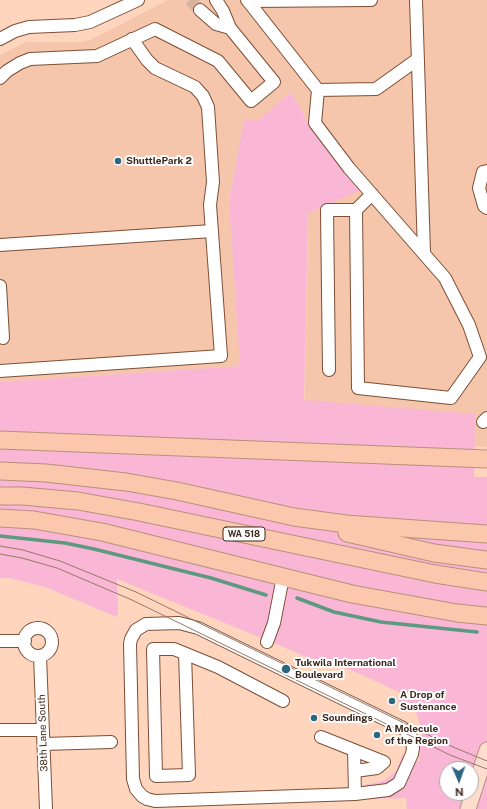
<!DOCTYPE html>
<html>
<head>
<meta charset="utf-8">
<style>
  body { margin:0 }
  #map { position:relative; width:487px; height:809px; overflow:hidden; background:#ffd5be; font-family:"Public Sans",sans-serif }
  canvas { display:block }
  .north { position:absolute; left:439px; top:761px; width:40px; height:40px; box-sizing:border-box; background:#fff; border:1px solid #b1a9a5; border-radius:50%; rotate:178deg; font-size:11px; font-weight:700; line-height:16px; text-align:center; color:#3c291d }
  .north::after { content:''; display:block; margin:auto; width:14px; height:18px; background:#2d6680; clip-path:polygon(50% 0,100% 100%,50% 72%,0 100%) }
</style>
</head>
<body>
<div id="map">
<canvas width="487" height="809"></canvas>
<div class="north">N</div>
</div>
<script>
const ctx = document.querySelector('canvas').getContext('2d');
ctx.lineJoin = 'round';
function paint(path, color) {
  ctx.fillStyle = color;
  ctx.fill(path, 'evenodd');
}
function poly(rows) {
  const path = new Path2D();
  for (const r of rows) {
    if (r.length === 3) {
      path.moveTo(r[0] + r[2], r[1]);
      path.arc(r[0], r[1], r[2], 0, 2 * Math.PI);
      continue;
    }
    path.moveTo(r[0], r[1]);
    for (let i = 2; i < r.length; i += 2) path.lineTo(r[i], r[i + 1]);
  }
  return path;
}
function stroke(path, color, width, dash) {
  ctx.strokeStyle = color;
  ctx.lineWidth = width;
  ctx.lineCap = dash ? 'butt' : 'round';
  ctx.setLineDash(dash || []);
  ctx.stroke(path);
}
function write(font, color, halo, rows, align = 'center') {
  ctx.font = font + ' "Public Sans",sans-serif';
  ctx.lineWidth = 4;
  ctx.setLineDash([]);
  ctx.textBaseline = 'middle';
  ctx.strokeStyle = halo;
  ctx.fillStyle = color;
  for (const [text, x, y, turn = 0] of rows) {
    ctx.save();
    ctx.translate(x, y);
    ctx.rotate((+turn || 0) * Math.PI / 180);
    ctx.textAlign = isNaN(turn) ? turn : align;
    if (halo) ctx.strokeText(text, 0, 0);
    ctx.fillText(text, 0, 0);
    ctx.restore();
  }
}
const built = poly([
  [168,0,487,0,487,447,304,437,310,126,291,92,257,121,244,119,229,201,240,366,0,382,0,55,26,42,81,42,90,40]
]);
const green = poly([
  [291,92,310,126,344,171,361,190,308,213,304,400,475,414,474,477,487,477,487,809,407,809,406,798,364,799,364,785,384,781,396,771,403,754,418,762,419,760,421,737,421,727,415,710,398,701,401,693,349,669,324,665,286,648,117,579,118,613,117,617,45,587,9,578,0,578,0,382,240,366,229,201,244,119,257,121],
  [447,769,471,769,471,793,447,793]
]);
const stream = poly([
  [0,536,65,543,94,549,211,578,266,595],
  [297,598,334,612,381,622,477,632]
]);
const minorTunnel = poly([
  [190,0,200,10]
]);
const minor = poly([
  [247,0,248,1,371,0],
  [416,0,424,252],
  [248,1,318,90,376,89,418,59],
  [200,10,216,24,230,28,223,11,216,0],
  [0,39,15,31,29,27,75,25,90,22,138,0],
  [0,78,7,71,20,63,30,59,97,56,155,29,218,61,251,101,274,82,230,28],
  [318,90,315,123,349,168,445,278,469,325,480,357,451,398,358,388,356,210,327,210,329,370],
  [487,171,483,172,479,188,484,206,487,208],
  [356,210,372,194],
  [0,245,212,231],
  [0,286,3,338],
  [0,371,221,356,210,205,213,182,208,107,203,96,195,87,155,68,147,60,132,39],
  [483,422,487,418],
  [179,623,198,628,403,728,411,737,413,748,412,754,399,783,388,790,355,794,155,801,147,799,142,796,136,789,133,779,130,644,131,639,136,630,146,624,179,623],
  [38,642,14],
  [0,641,25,641],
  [267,642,274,623,283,577],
  [185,654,189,775,156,776,153,649,174,649,218,667,283,701],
  [40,656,46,809],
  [0,730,43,730],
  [321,737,384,762,377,768,355,771],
  [44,744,111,742],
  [354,750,355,794]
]);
const major = poly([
  [468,809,487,750]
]);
const highway = poly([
  [0,440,487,459],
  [0,471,46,473,126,482,177,491,294,517,346,524,487,534],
  [0,496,22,496,78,501,139,512,435,574,487,582],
  [0,518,34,520,102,532,352,594,457,613,487,616],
  [347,533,434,553,487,560]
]);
const tram = poly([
  [0,546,23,550,60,561,136,592,453,747,487,761],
  [0,554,22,558,57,568,132,600,450,755,487,769]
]);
const markers = [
  [118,161,4,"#2d6680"],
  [286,669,5,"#2d6680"],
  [392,701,4,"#2d6680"],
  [314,718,4,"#2d6680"],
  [377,735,4,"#2d6680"]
];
const shields = [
  [244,534,42]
];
const shieldNames = [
  ["WA 518",244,534]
];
const poiNames = [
  ["ShuttlePark 2",126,161],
  ["Tukwila International",295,663],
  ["Boulevard",295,675],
  ["A Drop of",400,695],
  ["Sustenance",400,707],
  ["Soundings",322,718],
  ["A Molecule",385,729],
  ["of the Region",385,741]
];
const streetNames = [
  ["38th Lane South",43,733,-92]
];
paint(built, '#f5c6ac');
paint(green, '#f9b7d5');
stroke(stream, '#5d9980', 3.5);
stroke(minorTunnel, '#d8b39e', 12, [12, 6]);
stroke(minor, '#7c4f36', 14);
stroke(major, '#b8907b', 17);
stroke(highway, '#b8907b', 19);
stroke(minor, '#fff', 12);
stroke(major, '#fddece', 15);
stroke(highway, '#fbc8ad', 17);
stroke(tram, '#967867', 1);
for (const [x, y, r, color] of markers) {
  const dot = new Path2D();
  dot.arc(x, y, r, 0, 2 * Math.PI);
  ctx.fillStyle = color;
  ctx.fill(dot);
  stroke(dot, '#fff', 1.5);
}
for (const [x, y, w] of shields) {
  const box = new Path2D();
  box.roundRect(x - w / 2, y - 7, w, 14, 3);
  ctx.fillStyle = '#fff';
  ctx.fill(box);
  stroke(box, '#3c291d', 1);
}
write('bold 9px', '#3c291d', null, shieldNames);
write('bold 10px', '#3c291d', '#fff', poiNames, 'left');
write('10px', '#3c291d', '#fff', streetNames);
</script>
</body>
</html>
